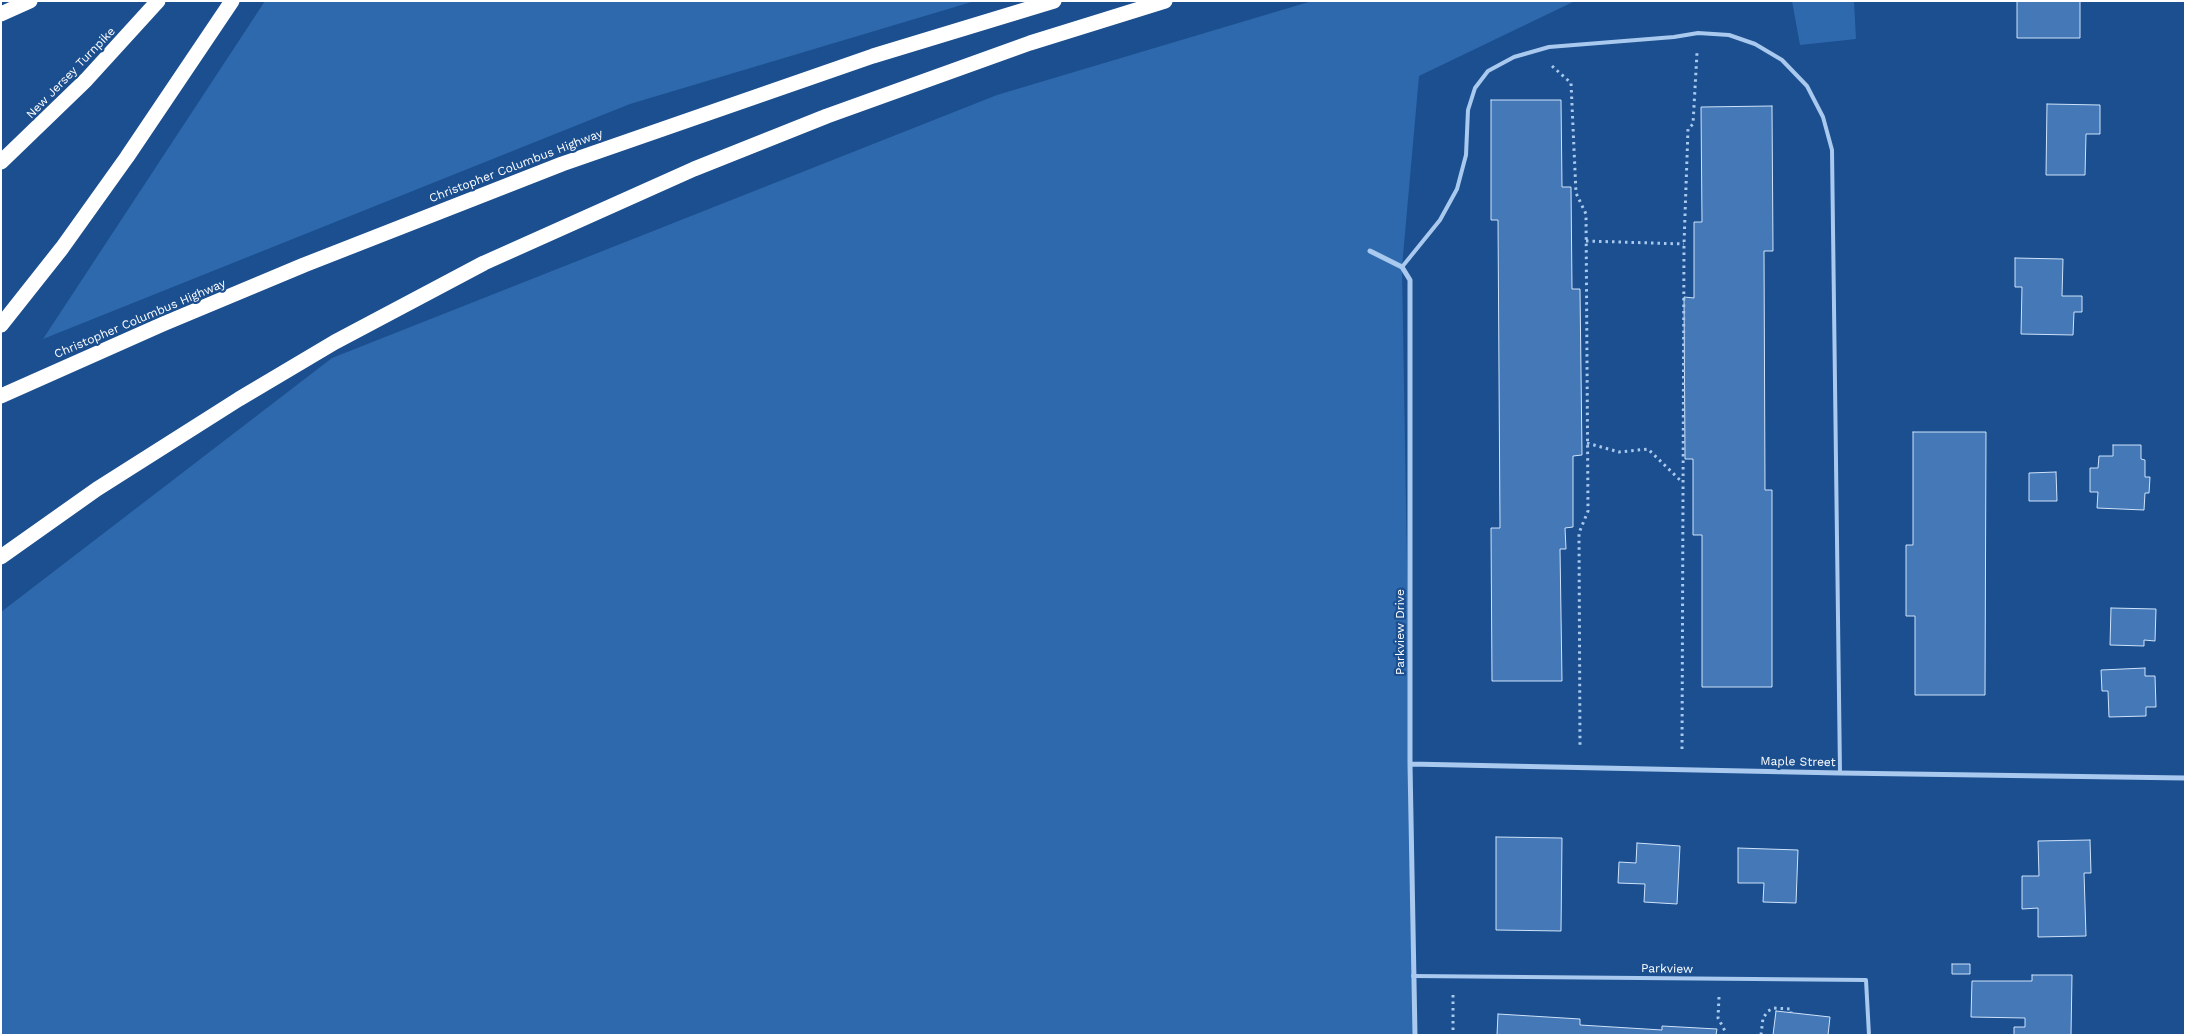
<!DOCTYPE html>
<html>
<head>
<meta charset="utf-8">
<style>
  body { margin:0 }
  #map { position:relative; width:2186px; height:1036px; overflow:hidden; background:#1b4f8f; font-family:"Work Sans",sans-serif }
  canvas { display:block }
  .frame { position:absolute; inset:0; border:2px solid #fff; pointer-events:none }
</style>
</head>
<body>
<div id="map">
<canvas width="2186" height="1036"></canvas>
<div class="frame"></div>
</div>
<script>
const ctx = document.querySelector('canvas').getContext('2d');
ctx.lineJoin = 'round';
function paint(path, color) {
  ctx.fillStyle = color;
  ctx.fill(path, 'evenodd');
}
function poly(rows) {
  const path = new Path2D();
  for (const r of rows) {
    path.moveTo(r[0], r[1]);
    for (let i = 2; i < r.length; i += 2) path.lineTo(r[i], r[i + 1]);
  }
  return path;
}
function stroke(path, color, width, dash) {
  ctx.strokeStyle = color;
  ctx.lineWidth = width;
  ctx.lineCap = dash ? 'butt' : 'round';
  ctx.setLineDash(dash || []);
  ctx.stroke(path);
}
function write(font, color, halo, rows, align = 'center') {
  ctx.font = font + ' "Work Sans",sans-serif';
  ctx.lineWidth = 4.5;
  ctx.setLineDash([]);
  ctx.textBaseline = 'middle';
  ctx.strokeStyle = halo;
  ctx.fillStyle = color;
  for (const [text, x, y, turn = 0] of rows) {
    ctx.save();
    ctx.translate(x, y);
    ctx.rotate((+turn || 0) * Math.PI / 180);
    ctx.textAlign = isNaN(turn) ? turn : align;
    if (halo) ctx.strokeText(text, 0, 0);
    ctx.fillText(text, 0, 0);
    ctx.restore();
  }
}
const green = poly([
  [265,1,975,1,630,104,43,339],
  [1312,1,1575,1,1419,76,1402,267,1415,1035,1,1035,1,612,332,358,997,95],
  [1792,1,1854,1,1856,39,1800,45]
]);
const building = poly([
  [2017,1,2080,1,2080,38,2017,38,2017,1],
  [1491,100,1561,100,1562,187,1571,187,1572,289,1580,289,1582,455,1573,456,1573,527,1565,528,1566,549,1560,549,1562,681,1492,681,1491,528,1500,528,1498,220,1491,220,1491,100],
  [2047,104,2100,105,2100,134,2086,134,2085,175,2046,175,2047,104],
  [1772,106,1773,251,1764,251,1765,490,1772,490,1772,687,1702,687,1702,535,1693,535,1693,459,1685,459,1684,297,1694,298,1694,222,1702,222,1701,107,1772,106],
  [2015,258,2063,259,2062,296,2082,296,2082,312,2074,312,2073,335,2021,334,2022,287,2015,287,2015,258],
  [1913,432,1986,432,1985,695,1915,695,1915,616,1906,616,1906,545,1913,545,1913,432],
  [2113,445,2141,445,2141,459,2145,460,2145,477,2150,477,2149,493,2145,493,2144,510,2097,508,2098,492,2090,492,2090,468,2098,468,2099,456,2113,456,2113,445],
  [2056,472,2057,501,2029,501,2029,473,2056,472],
  [2111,608,2156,609,2155,641,2144,640,2144,646,2110,645,2111,608],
  [2145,668,2145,676,2155,676,2156,707,2146,707,2146,716,2109,717,2108,691,2102,691,2101,670,2145,668],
  [1496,837,1562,838,1561,931,1496,930,1496,837],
  [2090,840,2091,873,2084,873,2086,936,2038,937,2038,908,2022,909,2022,876,2039,876,2038,841,2090,840],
  [1637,843,1680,846,1677,904,1644,902,1645,884,1618,883,1619,862,1636,863,1637,843],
  [1738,848,1798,850,1796,903,1763,902,1764,883,1738,883,1738,848],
  [1952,964,1970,964,1970,974,1952,974,1952,964],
  [2032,975,2072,975,2071,1035,2014,1035,2014,1027,2025,1027,2025,1018,1971,1017,1972,981,2032,981,2032,975],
  [1776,1011,1830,1017,1828,1035,1773,1035,1776,1011],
  [1498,1014,1580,1019,1580,1025,1662,1030,1662,1026,1717,1029,1716,1035,1497,1035,1498,1014]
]);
const path = poly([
  [1552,66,1571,83,1576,193,1586,214,1588,511,1579,533,1580,747],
  [1586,241,1684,244],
  [1587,443,1619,452,1648,449,1682,482],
  [1682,749,1684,244,1688,129,1693,124,1697,53],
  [1453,995,1453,1035],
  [1719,997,1718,1018,1725,1031,1724,1035],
  [1761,1035,1763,1018,1768,1011,1774,1008,1791,1009,1791,1012]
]);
const service = poly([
  [1402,267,1440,220,1457,189,1466,155,1468,110,1475,88,1488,71,1514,57,1549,47,1674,37,1698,33,1729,35,1755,44,1782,60,1807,86,1823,117,1832,150,1840,773],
  [1413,976,1866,980,1869,1035]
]);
const minor = poly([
  [1370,251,1402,267,1410,280,1410,764,1415,1035],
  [1410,764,1840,773,2185,778]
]);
const motorway = poly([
  [1,14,30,1],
  [1,162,86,80,158,1],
  [1,325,62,248,127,157,232,1],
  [1,396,163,324,304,265,562,164,873,56,1054,1],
  [1,557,97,489,239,399,335,342,484,263,694,169,827,116,1030,43,1165,1]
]);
const streetNames = [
  ["New Jersey Turnpike",71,73,-46],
  ["Christopher Columbus Highway",516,166,-21],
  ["Christopher Columbus Highway",140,319,-23],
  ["Parkview Drive",1400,632,-90],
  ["Maple Street",1798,762,1],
  ["Parkview",1667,969,1]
];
paint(green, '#2e69ad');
paint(building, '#4478b7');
stroke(building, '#cfe3fa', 1);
stroke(path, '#a9c9ee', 3, [2.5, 4]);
stroke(service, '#a9c9ee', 4);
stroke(minor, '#a9c9ee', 5);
stroke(motorway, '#fff', 15);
write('12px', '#fff', '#1b4f8f', streetNames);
</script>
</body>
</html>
